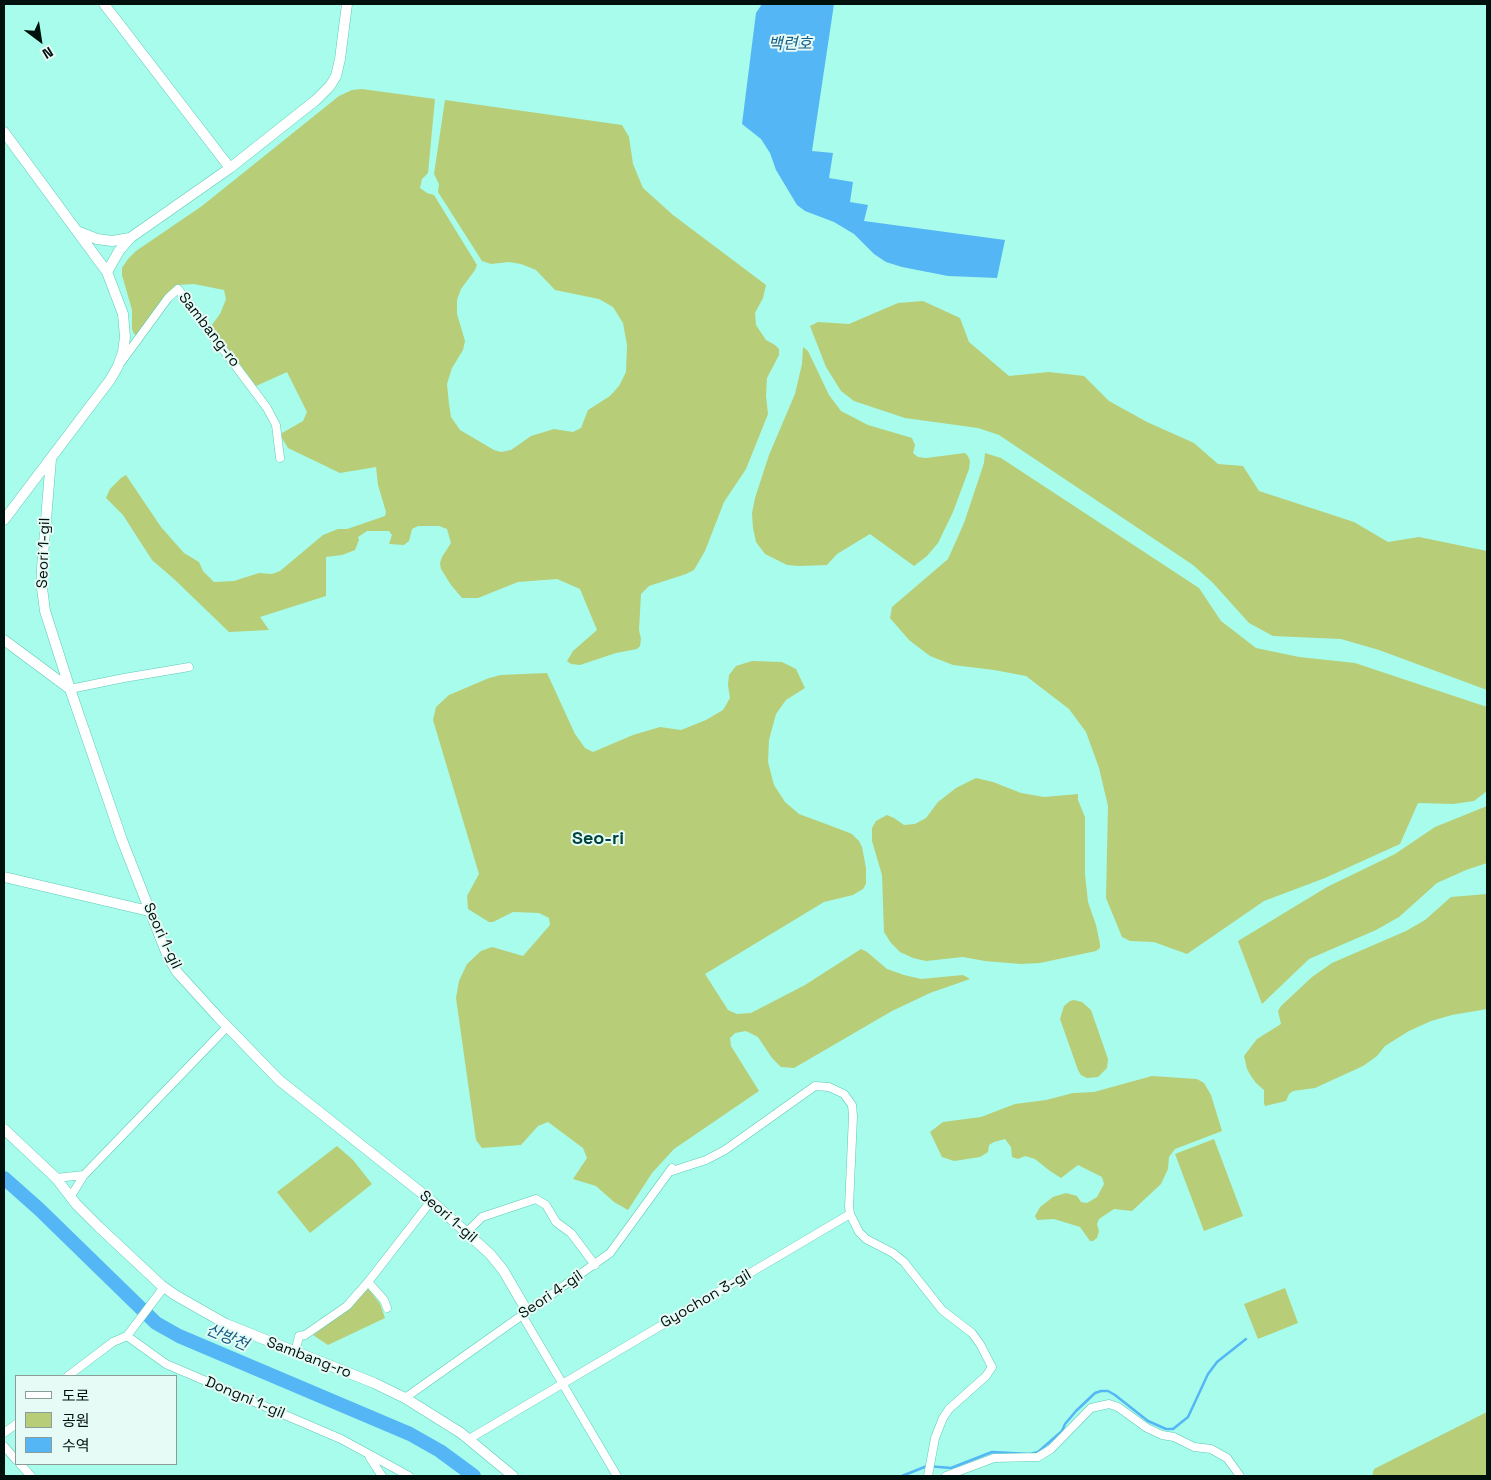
<!DOCTYPE html>
<html>
<head>
<meta charset="utf-8">
<style>
  body { margin:0 }
  #map { position:relative; width:1491px; height:1480px; overflow:hidden; background:#a8fceb; font-family:"Space Grotesk","Noto Sans KR",sans-serif }
  canvas { display:block }
  .frame { position:absolute; inset:0; border:5px solid #00100c; pointer-events:none }
  .legend { position:absolute; left:15px; top:1375px; width:162px; height:90px; box-sizing:border-box; background:#e7fbf6; border:1px solid #8b9d98; margin:0; padding:6px 9px; list-style:none; font-size:15px; color:#00100c }
  .legend li { display:flex; align-items:center; gap:10px; height:25px }
  .legend b { width:25px; border:1px solid #8b9d98 }
  .north { position:absolute; left:15px; top:15px; width:50px; height:50px; -webkit-text-stroke:4px #e7fbf6; paint-order:stroke; rotate:149deg; font-size:14px; font-weight:700; line-height:20px; text-align:center; color:#00100c }
  .north::after { content:''; display:block; margin:auto; width:18px; height:22px; background:#00100c; clip-path:polygon(50% 0,100% 100%,50% 72%,0 100%) }
</style>
</head>
<body>
<div id="map">
<canvas width="1491" height="1480"></canvas>
<div class="frame"></div>
<ul class="legend">
<li><b style="height:6px;background:#fff"></b>도로</li>
<li><b style="height:14px;background:#b8cd77"></b>공원</li>
<li><b style="height:14px;background:#54b6f5"></b>수역</li>
</ul>
<div class="north">N</div>
</div>
<script>
const ctx = document.querySelector('canvas').getContext('2d');
ctx.lineJoin = 'round';
function paint(path, color) {
  ctx.fillStyle = color;
  ctx.fill(path, 'evenodd');
}
function poly(rows) {
  const path = new Path2D();
  for (const r of rows) {
    path.moveTo(r[0], r[1]);
    for (let i = 2; i < r.length; i += 2) path.lineTo(r[i], r[i + 1]);
  }
  return path;
}
function stroke(path, color, width, dash) {
  ctx.strokeStyle = color;
  ctx.lineWidth = width;
  ctx.lineCap = dash ? 'butt' : 'round';
  ctx.setLineDash(dash || []);
  ctx.stroke(path);
}
function write(font, color, halo, rows, align = 'center') {
  ctx.font = font + ' "Space Grotesk","Noto Sans KR",sans-serif';
  ctx.lineWidth = 4;
  ctx.setLineDash([]);
  ctx.textBaseline = 'middle';
  ctx.strokeStyle = halo;
  ctx.fillStyle = color;
  for (const [text, x, y, turn = 0] of rows) {
    ctx.save();
    ctx.translate(x, y);
    ctx.rotate((+turn || 0) * Math.PI / 180);
    ctx.textAlign = isNaN(turn) ? turn : align;
    if (halo) ctx.strokeText(text, 0, 0);
    ctx.fillText(text, 0, 0);
    ctx.restore();
  }
}
const green = poly([
  [362,89,435,99,428,173,422,179,420,188,427,193,434,195,477,265,475,270,461,289,457,300,457,314,465,341,463,350,452,368,447,384,449,404,451,417,460,430,494,450,501,452,511,450,531,436,554,429,573,432,581,428,588,410,610,396,619,386,626,372,627,345,623,323,613,307,599,299,555,290,536,270,521,264,509,262,491,264,482,261,438,192,439,184,434,174,445,100,622,125,629,137,633,164,643,188,673,215,766,285,763,298,755,313,756,325,766,340,775,345,779,349,779,355,767,378,766,396,768,414,746,469,724,502,705,551,694,570,686,574,649,586,641,594,639,630,641,639,640,646,637,649,616,653,580,665,571,664,567,661,573,651,597,630,580,589,557,579,518,582,478,598,462,598,451,585,441,569,440,563,442,557,451,543,447,529,439,526,418,526,412,529,409,541,404,545,389,544,392,535,389,531,367,531,358,537,359,540,355,550,342,555,326,557,326,596,260,617,269,630,229,632,174,579,152,560,123,515,106,498,110,489,121,478,126,475,161,527,184,553,199,562,203,571,214,582,234,581,259,573,272,574,280,571,323,535,338,529,347,529,385,516,386,512,378,485,376,467,340,473,288,448,282,438,282,433,303,421,307,412,287,372,256,386,211,326,220,314,226,299,224,290,194,284,176,285,167,293,138,335,134,334,132,329,132,310,122,275,122,268,128,259,136,251,202,206,339,96,352,90],
  [923,301,960,318,969,342,1009,376,1049,372,1084,376,1109,401,1147,422,1194,443,1218,464,1243,466,1259,491,1354,522,1388,542,1419,537,1487,551,1487,690,1379,650,1341,639,1273,636,1249,623,1213,583,1193,565,999,435,978,428,905,418,854,401,841,391,826,367,810,326,818,322,849,324,898,303],
  [803,347,808,351,829,395,841,411,868,425,912,438,915,445,913,453,918,457,926,458,965,453,968,456,970,461,969,469,953,512,938,543,927,556,914,566,870,534,837,554,827,565,799,566,787,565,765,554,756,542,753,528,752,513,755,498,769,455,795,394,802,364],
  [985,453,1001,458,1199,588,1221,621,1256,648,1299,657,1355,663,1487,707,1487,791,1474,801,1453,804,1418,803,1400,844,1325,878,1264,901,1187,954,1154,942,1130,941,1122,937,1106,898,1108,806,1099,768,1086,732,1069,709,1026,676,994,670,953,665,930,656,909,640,890,618,892,607,948,559,964,523,984,463],
  [752,661,782,662,796,669,805,688,786,700,776,714,769,740,768,762,774,785,785,802,799,814,842,830,852,834,859,841,862,847,866,868,866,884,863,889,853,895,824,902,705,974,728,1010,737,1014,751,1013,805,985,861,949,867,952,887,969,904,975,921,979,963,975,970,979,930,993,892,1011,794,1068,781,1067,772,1058,758,1037,746,1031,735,1033,730,1038,731,1046,759,1091,674,1149,652,1173,628,1210,614,1202,596,1186,573,1179,587,1158,583,1148,548,1122,538,1126,521,1145,482,1148,476,1140,456,998,459,981,467,964,481,951,492,947,523,956,550,925,549,918,539,913,513,912,493,922,489,922,468,909,467,896,479,874,433,720,436,707,449,695,489,678,501,675,547,673,575,734,585,748,593,752,633,735,660,727,681,730,706,720,723,710,730,698,728,685,729,675,736,666],
  [976,778,993,782,1021,793,1044,797,1078,794,1078,800,1085,817,1085,874,1088,902,1096,925,1100,944,1100,948,1096,951,1040,963,1021,964,985,961,963,957,926,961,913,958,900,952,891,943,884,932,882,875,872,841,872,828,876,821,887,815,894,818,904,825,915,824,926,818,938,802,956,788],
  [1487,806,1487,863,1466,870,1437,883,1399,917,1376,930,1309,959,1262,1004,1238,941,1327,887,1395,854,1435,827],
  [1487,894,1487,1009,1452,1015,1431,1021,1409,1031,1385,1046,1377,1056,1363,1066,1315,1088,1293,1091,1289,1094,1286,1101,1265,1106,1264,1103,1264,1090,1256,1083,1251,1076,1247,1069,1244,1056,1257,1039,1281,1024,1278,1011,1281,1006,1312,977,1332,963,1406,931,1425,920,1451,897],
  [1070,1001,1074,1000,1082,1002,1091,1010,1108,1059,1107,1068,1098,1077,1087,1078,1081,1075,1078,1070,1060,1019,1064,1006],
  [1152,1076,1197,1079,1204,1083,1211,1095,1222,1131,1175,1149,1169,1157,1168,1169,1161,1184,1132,1211,1114,1209,1099,1219,1097,1224,1099,1231,1097,1238,1093,1241,1090,1241,1080,1227,1054,1219,1037,1220,1035,1216,1040,1207,1053,1197,1066,1193,1077,1196,1081,1202,1087,1203,1097,1197,1104,1184,1102,1177,1078,1165,1061,1178,1050,1171,1035,1159,1025,1156,1018,1159,1012,1157,1011,1147,1005,1139,994,1142,989,1145,988,1152,980,1157,954,1161,942,1157,930,1132,943,1122,981,1117,1015,1104,1046,1100,1073,1093,1094,1092],
  [1214,1139,1243,1216,1204,1231,1175,1154],
  [337,1146,353,1160,372,1184,310,1233,277,1192],
  [368,1288,380,1304,385,1318,328,1345,313,1335,350,1308],
  [1285,1288,1298,1323,1258,1339,1244,1304],
  [1487,1412,1487,1476,1372,1476,1374,1469]
]);
const water = poly([
  [762,4,834,4,812,151,833,153,829,178,853,182,850,202,868,205,864,221,1005,240,997,278,948,276,902,267,886,262,874,254,854,234,834,222,805,211,797,205,776,170,770,153,761,139,742,124,756,13]
]);
const stream = poly([
  [902,1476,927,1466,951,1468,992,1452,1030,1454,1038,1452,1062,1431,1065,1424,1076,1411,1095,1393,1101,1391,1108,1391,1115,1395,1148,1421,1166,1429,1173,1429,1188,1417,1208,1374,1217,1362,1246,1339]
]);
const river = poly([
  [4,1178,39,1209,156,1323,179,1336,410,1434,440,1451,474,1476]
]);
const street = poly([
  [122,361,168,298,178,289,267,408,276,425,280,458],
  [70,689,124,678,189,667],
  [669,1172,706,1160,725,1150,815,1086,829,1087,844,1094,852,1105,853,1116,849,1207,850,1214,859,1232,866,1239,893,1253,904,1262,942,1310,972,1333,980,1344,992,1367,986,1376,949,1409,943,1418,935,1438,928,1476],
  [56,1178,84,1175],
  [71,1196,84,1175,227,1027],
  [466,1233,482,1217,536,1199,546,1205,556,1222,571,1233,595,1265],
  [368,1282,384,1300,387,1308],
  [522,1315,617,1476],
  [127,1336,166,1364,341,1439,409,1476],
  [295,1353,299,1336,305,1335,347,1306,368,1282,431,1201],
  [68,1376,113,1342,127,1336,164,1287],
  [405,1398,610,1253,672,1168],
  [4,1433,16,1424],
  [469,1439,850,1214],
  [4,1446,16,1460],
  [370,1458,382,1476],
  [20,1464,31,1476],
  [946,1476,994,1458,1038,1457,1051,1449,1091,1408,1109,1404,1118,1407,1147,1428,1162,1435,1174,1437,1194,1447,1211,1449,1227,1458,1240,1476]
]);
const secondary = poly([
  [4,132,107,272,123,314,125,337,123,352,118,366,110,380,4,520],
  [230,168,316,100,330,86,336,76,340,59,347,4],
  [79,232,97,239,112,241,130,238,230,168,104,4],
  [107,272,119,251,130,238],
  [51,459,42,568,42,588,45,611,70,689,122,840,168,957,177,972,218,1017,279,1080,428,1198,490,1254,503,1270,527,1311],
  [4,640,70,689],
  [4,877,149,911],
  [4,1129,56,1178,76,1204,99,1227,161,1285,175,1295,226,1324,374,1383,405,1398,461,1433,513,1476]
]);
const streetNames = [
  ["Sambang-ro",209,330,52],
  ["Seori 1-gil",44,553,-88],
  ["Seori 1-gil",162,936,65],
  ["Seori 1-gil",448,1217,41],
  ["Seori 4-gil",551,1295,-34],
  ["Gyochon 3-gil",706,1299,-30],
  ["Sambang-ro",309,1358,21],
  ["Dongni 1-gil",245,1398,23]
];
const waterNames = [
  ["백련호",790,45],
  ["산방천",227,1338,23]
];
const quarterNames = [
  ["Seo-ri",598,839]
];
paint(green, '#b8cd77');
paint(water, '#54b6f5');
stroke(stream, '#54b6f5', 2.5);
stroke(river, '#54b6f5', 14);
stroke(street, '#5bcab6', 9);
stroke(secondary, '#5bcab6', 11);
stroke(street, '#fff', 8);
stroke(secondary, '#fff', 10);
write('15px', '#00100c', '#e7fbf6', streetNames);
write('italic 16px', '#145d87', '#e7fbf6', waterNames);
write('bold 18px', '#00453c', '#e7fbf6', quarterNames);
</script>
</body>
</html>
